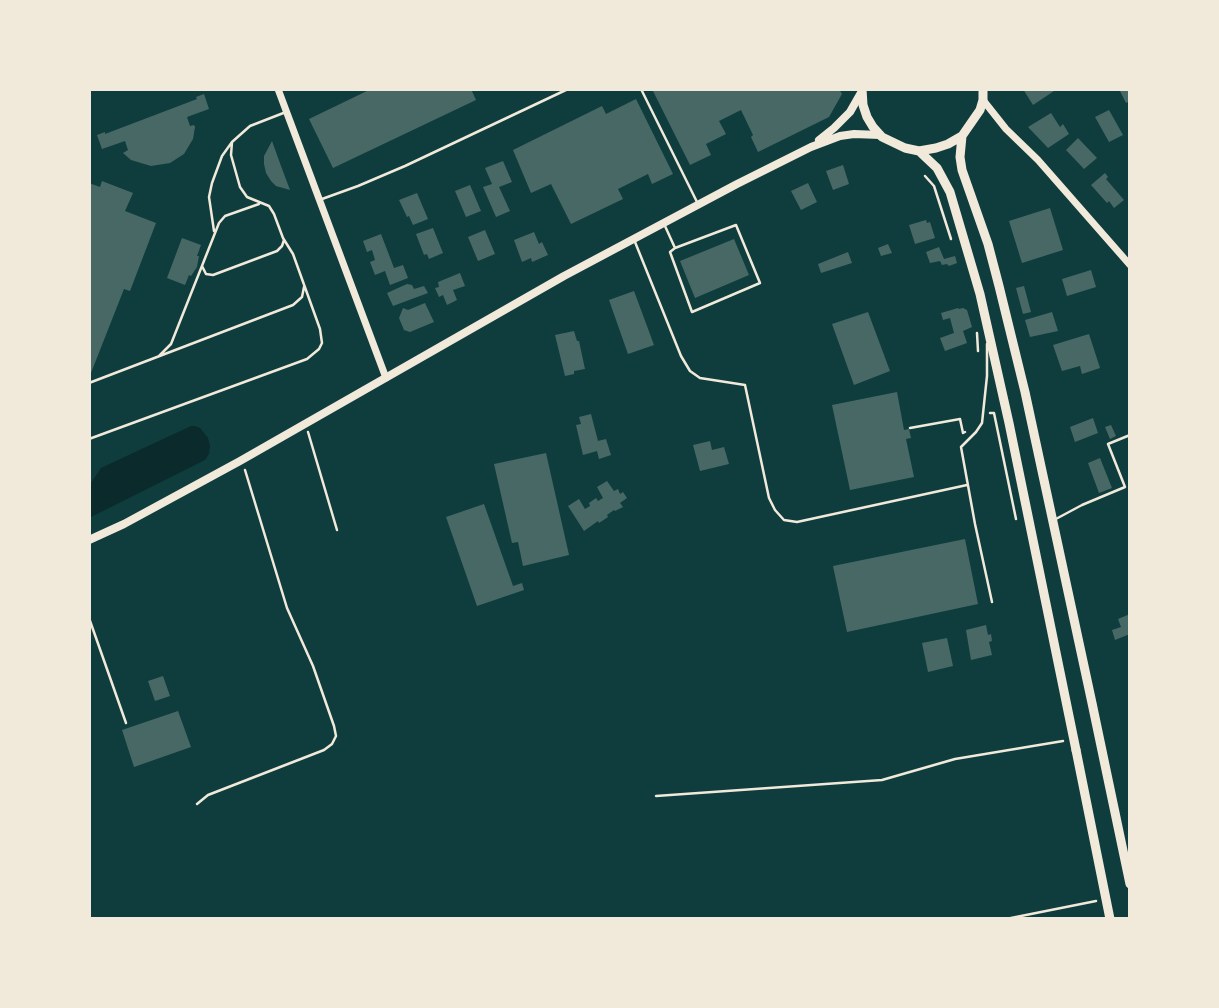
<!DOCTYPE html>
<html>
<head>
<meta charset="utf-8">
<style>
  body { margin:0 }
  #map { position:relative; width:1219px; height:1008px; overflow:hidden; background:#0f3d3e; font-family:Overpass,sans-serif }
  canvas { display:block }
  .frame { position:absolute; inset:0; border:91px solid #f1e9da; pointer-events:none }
</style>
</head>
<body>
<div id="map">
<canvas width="1219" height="1008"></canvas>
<div class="frame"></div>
</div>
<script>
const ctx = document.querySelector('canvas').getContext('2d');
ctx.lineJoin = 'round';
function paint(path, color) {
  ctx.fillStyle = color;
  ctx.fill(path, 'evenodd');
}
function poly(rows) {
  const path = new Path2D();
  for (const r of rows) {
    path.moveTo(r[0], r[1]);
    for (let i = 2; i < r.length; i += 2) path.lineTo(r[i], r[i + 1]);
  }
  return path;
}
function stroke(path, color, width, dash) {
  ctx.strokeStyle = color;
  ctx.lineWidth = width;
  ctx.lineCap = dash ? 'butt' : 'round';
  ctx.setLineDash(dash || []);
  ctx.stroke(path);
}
const water = poly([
  [191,426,195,426,200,428,208,438,210,446,209,454,205,460,89,518,89,486,101,468]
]);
const building = poly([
  [371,89,471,89,476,100,333,168,309,119],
  [656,89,839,89,842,94,829,117,758,152,751,137,753,135,741,110,719,121,726,134,706,144,711,155,690,165,653,91],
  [1023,89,1057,89,1033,105],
  [1119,89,1130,89,1130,101,1126,103],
  [204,94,209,109,187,117,190,126,194,125,195,127,193,139,184,154,170,163,151,166,131,160,123,153,128,150,125,141,102,149,97,135,105,132,105,134,197,99,196,97],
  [636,99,673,174,652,184,648,174,618,189,623,199,571,224,551,184,531,193,513,150,602,106,606,114],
  [1109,110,1123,135,1109,142,1095,117],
  [1051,113,1060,127,1063,124,1069,134,1048,148,1028,127],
  [1078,138,1097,158,1084,169,1066,150],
  [272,141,281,166,290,190,276,186,271,181,266,173,264,164,264,156],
  [503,161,512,182,499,187,510,211,496,217,483,187,492,184,485,168],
  [843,165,849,184,833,190,826,171],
  [1105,173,1108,177,1106,179,1124,200,1114,208,1109,201,1107,203,1091,185],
  [102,181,133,193,125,211,156,223,130,291,124,289,89,378,89,183,100,187],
  [808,183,817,202,801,210,791,191],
  [470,185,481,211,466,217,455,191],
  [417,193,428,219,413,225,409,216,407,217,399,200],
  [1050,208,1063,250,1022,263,1009,221],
  [926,220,927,223,930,222,935,238,915,244,909,225],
  [433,228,443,253,429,259,427,254,424,255,416,234],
  [485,230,495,254,478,261,468,237],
  [534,232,539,244,542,242,548,255,532,262,531,258,522,262,514,240],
  [381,234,394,268,403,265,408,278,390,285,385,271,375,275,370,262,375,260,372,250,367,252,363,241],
  [182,238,201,245,197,256,199,256,197,267,191,276,189,275,185,285,167,278],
  [734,239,749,275,695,298,680,261],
  [888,244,892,253,881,256,878,248],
  [939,247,944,259,955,256,957,263,949,266,947,264,942,265,940,261,930,263,926,252],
  [848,252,852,263,821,273,818,264],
  [1091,270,1096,287,1067,296,1062,279],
  [460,273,465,286,453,290,457,300,447,305,443,295,439,297,435,288,439,287,438,282],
  [407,284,412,285,414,289,424,286,428,293,393,306,387,293],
  [1024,286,1031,312,1023,314,1016,288],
  [634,291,654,345,628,354,609,300],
  [425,303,434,322,410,332,404,330,399,318,403,308,408,310],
  [958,308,959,309,963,308,967,310,972,327,963,331,967,343,945,351,940,338,954,333,950,318,943,320,941,313],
  [868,312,890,371,854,385,832,324],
  [1052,312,1058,331,1030,337,1025,320],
  [574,331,577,341,579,341,585,369,574,371,574,374,565,376,555,335],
  [1089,334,1100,368,1082,374,1080,366,1062,371,1053,345],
  [897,392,904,430,909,429,911,438,906,439,914,477,850,490,832,405],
  [591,414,598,441,606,439,611,455,599,459,597,451,583,455,576,425,581,424,579,417],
  [1093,418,1098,433,1075,442,1070,427],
  [1111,425,1116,436,1110,439,1105,427],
  [710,441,712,450,724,447,729,464,700,471,693,445],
  [546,453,569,555,523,566,518,542,512,543,494,464],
  [1100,458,1112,488,1099,493,1088,463],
  [607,481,614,491,618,489,620,494,623,492,627,498,620,503,623,507,615,511,614,510,607,515,608,517,599,523,598,521,584,531,568,506,579,499,585,509,590,506,589,503,596,498,598,501,603,498,597,487],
  [484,504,513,586,522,583,524,590,477,606,446,517],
  [965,539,978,604,847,632,833,566],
  [1130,614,1130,634,1115,640,1112,630,1121,627,1118,619],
  [986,625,988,635,991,634,992,641,989,642,992,655,971,660,966,630],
  [947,638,953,666,928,672,922,643],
  [163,676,170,696,155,701,148,681],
  [178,711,191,747,134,767,122,730]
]);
const path = poly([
  [925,176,934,186,951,239],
  [977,333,978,351],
  [990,413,994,413,1016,519],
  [910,428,960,419,963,433,965,432],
  [308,432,337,530],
  [656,796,882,780,955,759,1063,741],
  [197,804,208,795,324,750,332,744,336,736,334,726,313,666,287,608,245,470],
  [1006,919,1096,901]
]);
const service = poly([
  [641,89,697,202],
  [322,199,358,186,405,166,568,89],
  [736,225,760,283,692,312,670,252,675,248,736,225],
  [665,226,675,248],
  [214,231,209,197,212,183,222,156,232,142,250,126,286,112],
  [635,242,681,356,690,371,700,378,745,385,769,498,775,510,784,520,797,522,967,485],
  [202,266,206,274,213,275,277,251,282,246,284,240],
  [987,344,987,376,982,423,976,432,961,447,975,524,992,602],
  [159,356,171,344,219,223,225,216,259,204],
  [89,383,293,305,302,297,304,287],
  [89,439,307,359,319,349,322,343,320,329,293,254,283,238,274,214,269,206,247,197,240,187,231,155,232,142],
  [1054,520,1082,505,1125,487,1108,444,1130,435],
  [89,618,126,723]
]);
const tertiary = poly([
  [278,89,386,378],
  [983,100,1006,129,1038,160,1130,265]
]);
const secondary = poly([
  [819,140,834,128,850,112,862,91],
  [89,540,124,524,240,461,564,276,737,184,811,147,840,136,854,134,880,135]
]);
const primary = poly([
  [862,89,863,105,867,117,873,127,882,137,905,148,919,151,936,148,948,144,962,136,980,110,983,100,983,89],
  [962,136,960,157,962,170,988,244,999,286,1025,392,1092,703,1130,884],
  [919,151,937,168,950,192,980,294,1009,423,1076,750]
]);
const trunk = poly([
  [1076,750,1110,919]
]);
paint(water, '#0a2a2b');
paint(building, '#486865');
stroke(path, '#f1e9da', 2.5);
stroke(service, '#f1e9da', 2.5);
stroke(tertiary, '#f1e9da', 7);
stroke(secondary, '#f1e9da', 8);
stroke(primary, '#f1e9da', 9);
stroke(trunk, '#f1e9da', 9);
</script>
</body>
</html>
